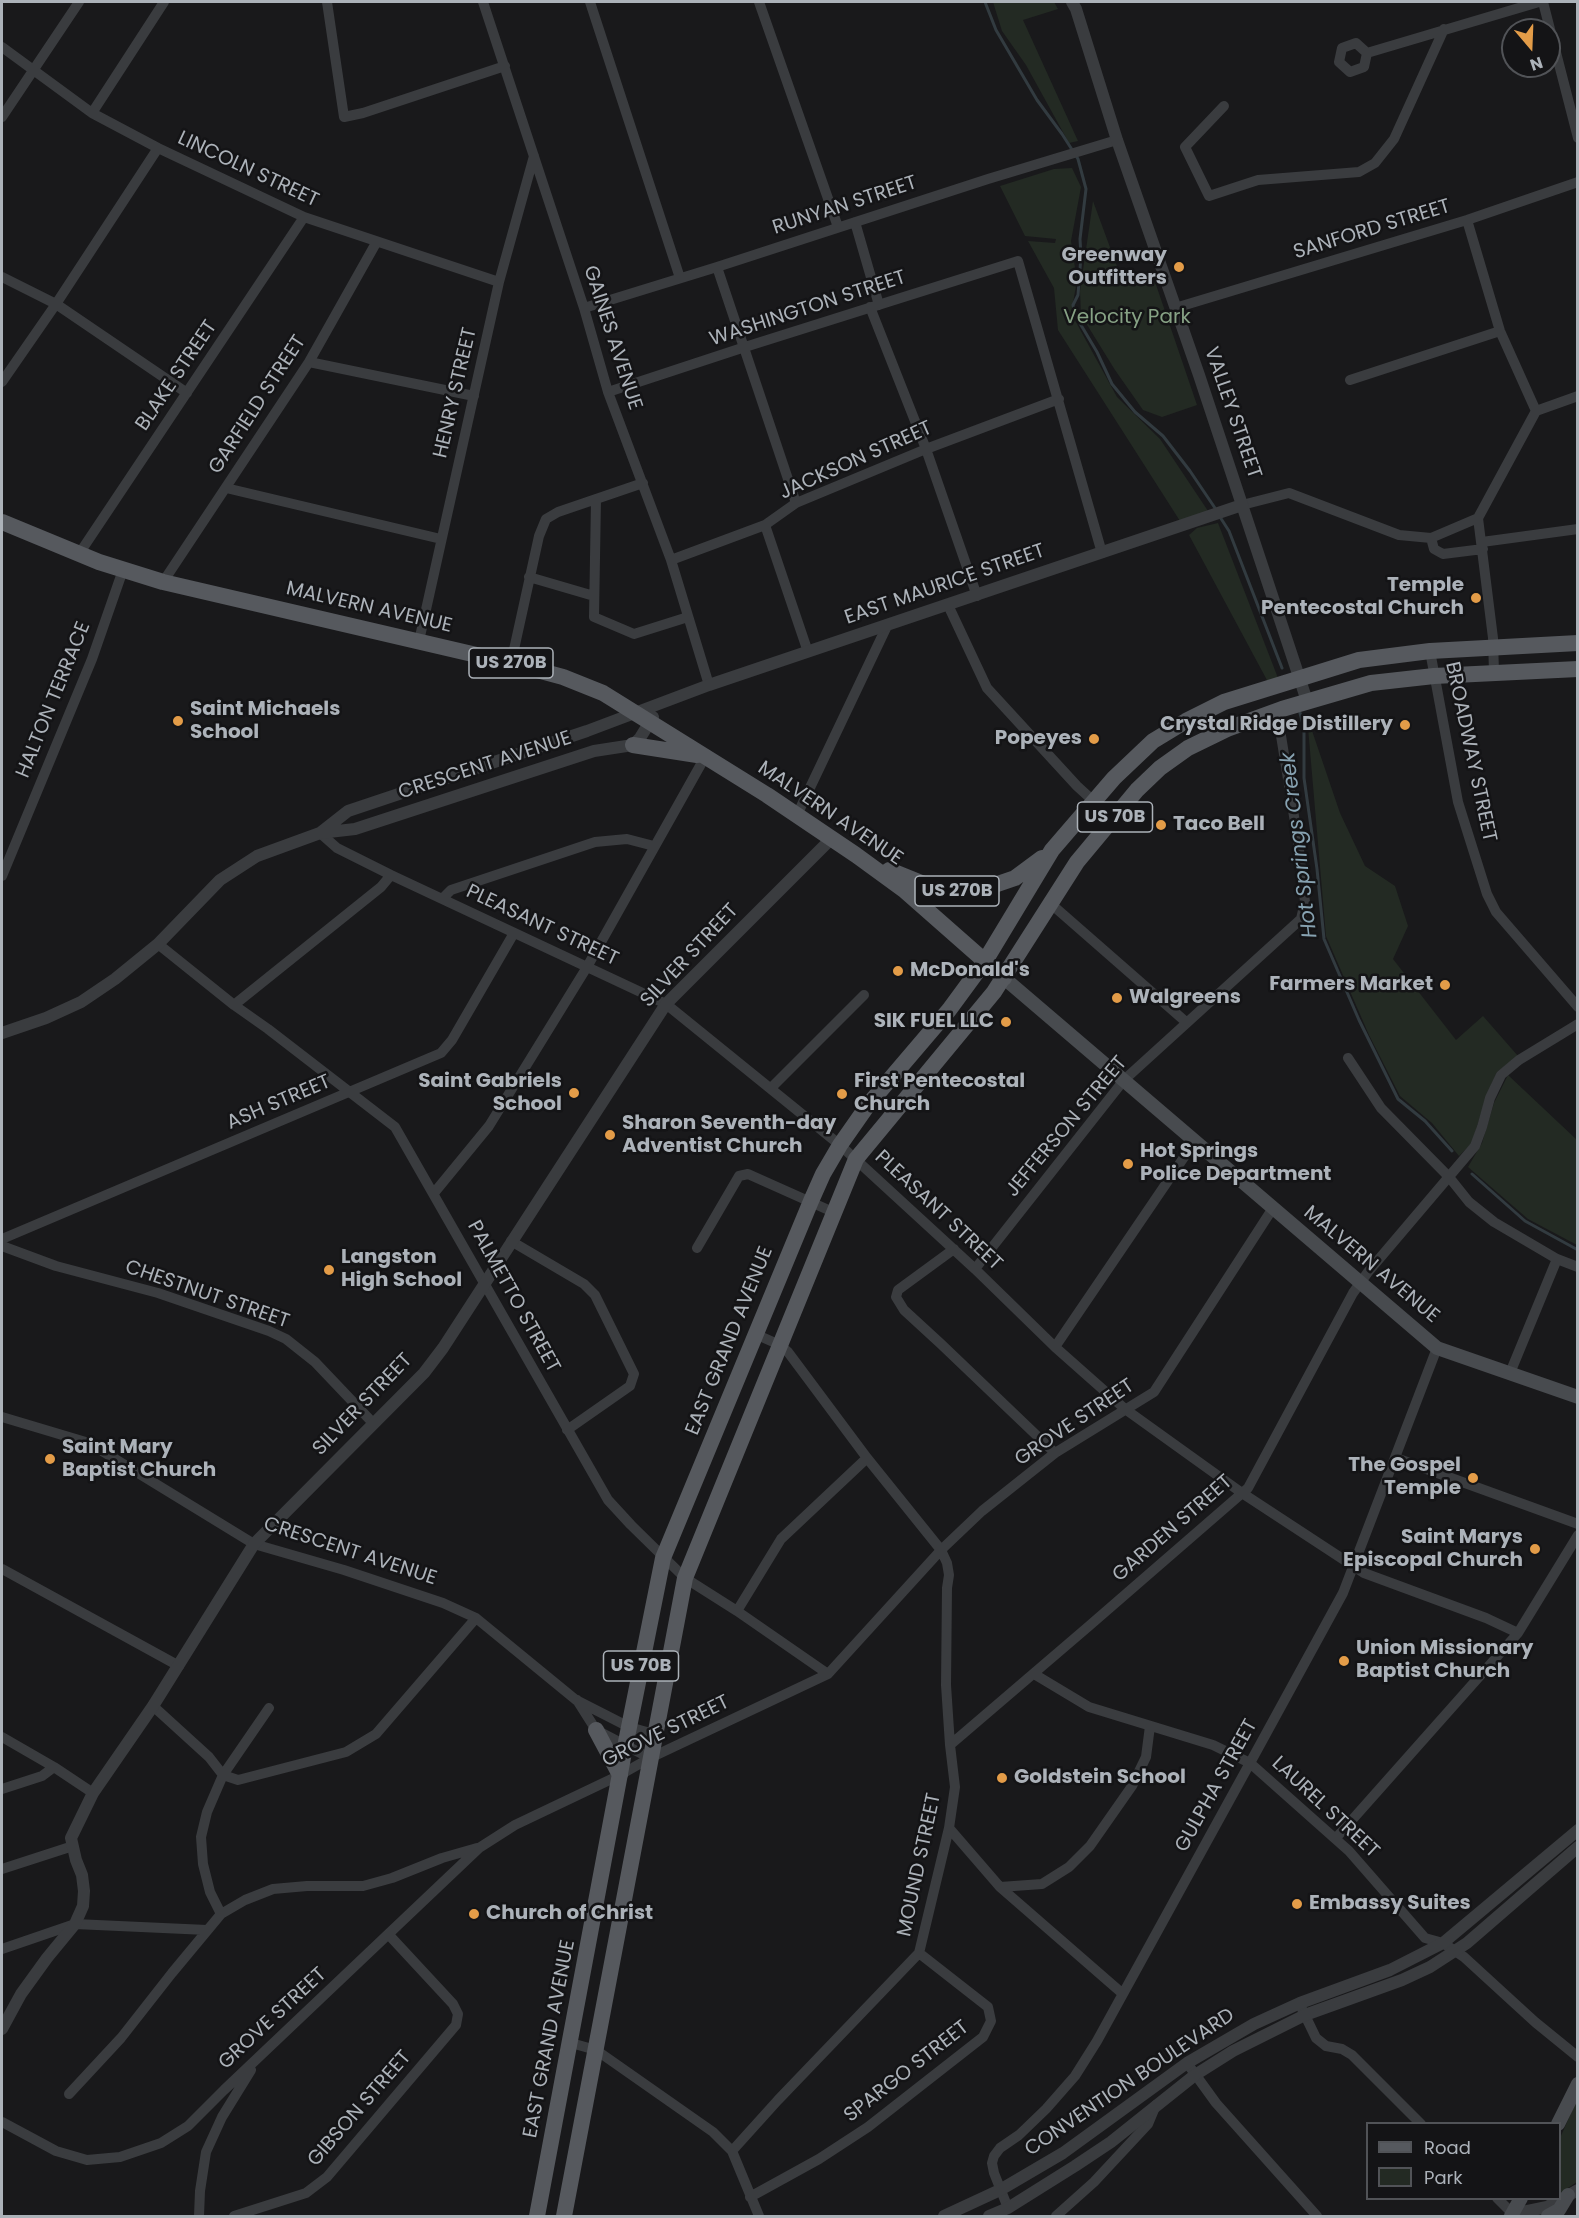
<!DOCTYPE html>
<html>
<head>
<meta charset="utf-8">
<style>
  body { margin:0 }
  #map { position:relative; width:1579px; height:2218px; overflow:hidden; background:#19191b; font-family:Poppins,sans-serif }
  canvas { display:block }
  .frame { position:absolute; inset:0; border:3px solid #acb2b9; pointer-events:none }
  .legend { position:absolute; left:1366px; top:2122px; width:195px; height:78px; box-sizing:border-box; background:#141416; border:2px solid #515357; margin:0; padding:8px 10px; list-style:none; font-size:18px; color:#acb2b9 }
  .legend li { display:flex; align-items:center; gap:12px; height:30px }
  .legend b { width:30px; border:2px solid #515357 }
  .north { position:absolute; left:1501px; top:18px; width:60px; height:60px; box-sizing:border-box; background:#141416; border:2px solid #515357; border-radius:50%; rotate:161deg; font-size:16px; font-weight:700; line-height:24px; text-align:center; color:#acb2b9 }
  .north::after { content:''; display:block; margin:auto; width:21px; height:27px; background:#e39c48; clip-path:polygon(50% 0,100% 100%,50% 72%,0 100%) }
</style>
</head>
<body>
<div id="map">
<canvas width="1579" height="2218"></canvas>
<div class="frame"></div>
<ul class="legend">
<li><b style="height:8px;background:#56595e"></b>Road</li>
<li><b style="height:16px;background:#232a23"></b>Park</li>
</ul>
<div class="north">N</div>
</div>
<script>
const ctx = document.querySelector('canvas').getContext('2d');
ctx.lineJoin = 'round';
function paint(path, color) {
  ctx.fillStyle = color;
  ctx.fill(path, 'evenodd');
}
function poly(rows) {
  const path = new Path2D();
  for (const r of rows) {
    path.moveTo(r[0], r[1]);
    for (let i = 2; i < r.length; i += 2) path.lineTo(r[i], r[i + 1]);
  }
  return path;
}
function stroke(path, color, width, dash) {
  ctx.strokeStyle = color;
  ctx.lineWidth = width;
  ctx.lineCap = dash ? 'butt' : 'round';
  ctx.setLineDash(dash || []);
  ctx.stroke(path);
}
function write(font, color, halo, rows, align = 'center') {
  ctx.font = font + ' Poppins,sans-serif';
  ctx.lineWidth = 5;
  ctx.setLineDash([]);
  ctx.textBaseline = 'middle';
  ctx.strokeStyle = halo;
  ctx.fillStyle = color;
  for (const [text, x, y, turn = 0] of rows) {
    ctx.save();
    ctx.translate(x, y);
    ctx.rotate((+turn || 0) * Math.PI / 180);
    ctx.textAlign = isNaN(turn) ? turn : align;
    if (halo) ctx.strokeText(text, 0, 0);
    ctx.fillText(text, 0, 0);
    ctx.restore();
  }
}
const green = poly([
  [993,2,1054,2,1058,9,1023,20,1078,141,1069,143,1026,65,1002,31],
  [1072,168,1081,187,1071,241,1077,281,1071,313,1117,397,1160,439,1208,511,1180,521,1058,330,1054,288,1028,241,1055,243,1056,239,1025,236,1000,186,1054,169],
  [1093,201,1122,280,1151,270,1197,405,1162,417,1143,410,1115,370,1081,315,1080,291],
  [1218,523,1278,678,1268,682,1189,535,1197,528],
  [1307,716,1340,813,1365,866,1395,886,1408,926,1393,959,1456,1040,1483,1016,1518,1056,1497,1072,1486,1097,1472,1143,1459,1156,1432,1123,1400,1096,1369,1035,1326,936],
  [1508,1075,1577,1140,1577,1245,1528,1219,1468,1167,1482,1143,1494,1103],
  [1577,2100,1577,2182,1560,2193,1560,2138]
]);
const stream = poly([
  [985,2,996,30,1037,100,1062,134,1078,159,1086,189,1080,239,1081,256,1078,295,1073,305,1075,315,1097,352,1112,384,1135,412,1163,436,1190,471,1217,511],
  [1220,517,1229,531,1282,668],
  [1300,713,1304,728,1304,778,1317,869,1324,939,1359,1020,1398,1099,1425,1121,1452,1151],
  [1472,1174,1525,1221,1578,1250]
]);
const minor = poly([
  [327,2,344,117,363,113,505,66],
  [483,2,584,308,608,392,671,560,709,685],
  [590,2,680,278],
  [759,2,838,227],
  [1543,2,1578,138],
  [1356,43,1367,53,1364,67,1350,72,1339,62,1342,48,1356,43],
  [2,47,92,113,158,148,304,217,499,282],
  [1367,53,1539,2],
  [1224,106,1185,147,1209,196,1258,180,1359,172,1375,163,1394,139,1444,29],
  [92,113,164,2],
  [2,117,79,2],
  [1467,220,1500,331,1536,411],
  [855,222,879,305],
  [717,267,796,503],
  [2,277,56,304,187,393],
  [870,307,926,449,977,596],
  [584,308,717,267,988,179,1117,140],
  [1175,308,1467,220,1578,182],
  [309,362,474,396],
  [1350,380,1500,331],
  [2,382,56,304,158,148],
  [608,392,745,347,1018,261,1102,553],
  [226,488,441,539],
  [596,499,594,617,634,634,688,617],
  [1242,505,1289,493,1399,535,1431,538,1478,518,1536,411,1578,396],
  [1478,518,1493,638,1494,673],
  [765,525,808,652],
  [1431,538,1434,549,1443,554,1483,549],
  [1482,542,1578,529],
  [79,554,304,217],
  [671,560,765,525,796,503,926,449,1059,399],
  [529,577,594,596],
  [163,582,309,362,376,243],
  [948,605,987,688,1077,786,1113,819],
  [419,641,499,282,534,156],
  [1430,651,1458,802,1487,894,1496,912,1578,1007],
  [511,663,539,536,546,519,558,512,643,483],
  [797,815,887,626],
  [320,833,337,848,391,875,666,1004,840,1145,975,1269,1055,1347,1125,1409,1242,1493,1364,1573,1486,1618,1518,1633],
  [2,876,92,659,123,570],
  [442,899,451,890,595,842,627,839,654,846],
  [1050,903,1186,1022],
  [158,944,234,1005,268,1029,395,1127,608,1500,631,1525,685,1578,737,1611,828,1674],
  [234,1005,381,887,391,875],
  [1348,1058,1381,1108,1449,1177,1469,1202,1494,1222,1557,1259,1578,1267],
  [771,1088,864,995],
  [434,1193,489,1126,587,967,705,757],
  [2,1239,441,1053,452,1040,514,933],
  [511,1241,584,1284,595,1295,634,1374,630,1386,567,1430],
  [2,1246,56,1266,158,1293,269,1331,286,1339,315,1362,373,1423],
  [697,1248,739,1176,748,1174,833,1212],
  [954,1249,898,1290,896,1297,904,1310,941,1344,1055,1453],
  [975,1269,1124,1080,1301,919,1305,902,1298,841,1277,711],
  [1055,1347,1195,1141],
  [1510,1373,1557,1259],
  [2,1417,89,1443,254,1544,344,1570,443,1603,476,1618,576,1700,629,1727,654,1734],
  [1396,1458,1578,1524],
  [2,1569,179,1666],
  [737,1611,781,1539,867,1458],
  [1034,1674,1089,1707,1213,1745,1250,1763,1349,1851,1425,1938,1443,1943,1464,1957,1535,2022,1578,2057],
  [577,1700,596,1730,650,1758],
  [153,1706,209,1757,223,1775,238,1780,346,1752,376,1734,476,1618],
  [2,1737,54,1767,93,1793],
  [950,1745,1089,1626,1248,1488,1353,1293,1368,1272,1475,1146,1482,1127,1490,1098,1501,1075,1519,1060,1578,1024],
  [2,1789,42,1776,54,1767],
  [949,1828,1000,1887,1123,1994],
  [1336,1838,1518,1633,1578,1535],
  [2,1869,73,1846],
  [1000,1887,1042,1884,1069,1867,1090,1846,1132,1786,1146,1757,1150,1726],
  [221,1914,210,1892,203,1864,201,1837,207,1812,223,1775,269,1708],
  [2,1949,75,1924,207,1930],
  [1302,2009,1316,2038,1326,2046,1342,2049,1352,2055,1421,2124],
  [571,2043,596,2050,713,2132,732,2151,759,2216],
  [1187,2063,1216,2103,1317,2216],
  [69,2094,121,2038,172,1973,221,1914,245,1900,273,1889,307,1886,363,1886,392,1878,442,1858,477,1848],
  [2,2122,56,2151,87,2160,120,2157,161,2143,188,2126,224,2090,479,1848,515,1825,620,1775,650,1758,828,1674,941,1550,982,1511,1055,1453,1154,1392,1273,1208],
  [732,2151,778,2100,919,1953,949,1828,955,1787,950,1745,946,1685,947,1588,949,1575,947,1563,941,1550,867,1458,788,1352,780,1345,755,1334],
  [750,2197,819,2159,868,2127,983,2037,991,2021,988,2007,919,1953],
  [1497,2198,1513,2214],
  [1008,2208,994,2173,992,2163,994,2156,1000,2148,1019,2135,1046,2109,1075,2076,1097,2041,1250,1763,1343,1593,1437,1348],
  [199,2216,200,2191,206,2152,222,2117,251,2070],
  [234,2216,306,2193,327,2177,456,2025,458,2014,453,2004,389,1935],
  [1056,2216,1094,2182,1148,2124,1156,2105]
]);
const tertiary = poly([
  [1072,2,1076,9,1117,140,1199,375,1307,701],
  [320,833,348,811,587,731,709,685,1242,505],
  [2,1033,46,1018,81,1002,115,979,158,944,220,880,257,856,320,833,355,829,594,751,633,745,640,738,653,717],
  [2,2029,21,1994,47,1958,75,1924,83,1906,84,1891,82,1875,76,1860,71,1838,93,1793,153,1706,254,1544,424,1373,443,1348,666,1004,832,838],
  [1513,2214,1547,2207,1578,2190],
  [944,2216,1000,2190,1063,2153,1187,2063,1254,2024,1300,2003,1390,1970,1443,1943,1578,1830],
  [989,2216,1008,2208,1075,2166,1111,2142,1195,2075,1233,2051,1305,2015,1402,1980,1430,1967,1467,1943,1578,1847]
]);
const secondary = poly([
  [1004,978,1437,1348,1578,1397],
  [1558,2124,1578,2084],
  [1511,2216,1521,2198],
  [1548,2216,1559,2210,1568,2195]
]);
const primary = poly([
  [2,522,99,562,163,582,511,663,563,677,603,693,767,795,856,855,904,890,1004,978],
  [633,745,697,755],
  [889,870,936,889,980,890,1015,878,1042,858],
  [596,1730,620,1775],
  [537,2216,625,1747,663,1558,811,1201,823,1174,840,1145,868,1105,949,1010,985,961,1052,850,1114,778,1153,741,1186,721,1224,702,1359,660,1430,651,1578,643],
  [564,2216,685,1578,856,1159,994,992,1077,862,1137,790,1160,768,1188,748,1227,729,1282,709,1371,683,1434,676,1578,669]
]);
const markers = [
  [1179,267,6,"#e39c48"],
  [1476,598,6,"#e39c48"],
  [178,721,6,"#e39c48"],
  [1405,725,6,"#e39c48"],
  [1094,739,6,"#e39c48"],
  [1161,825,6,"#e39c48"],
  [898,971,6,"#e39c48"],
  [1445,985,6,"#e39c48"],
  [1117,998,6,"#e39c48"],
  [1006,1022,6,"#e39c48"],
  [574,1093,6,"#e39c48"],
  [842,1094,6,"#e39c48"],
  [610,1135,6,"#e39c48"],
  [1128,1164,6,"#e39c48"],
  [329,1270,6,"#e39c48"],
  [50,1459,6,"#e39c48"],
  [1473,1478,6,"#e39c48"],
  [1535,1549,6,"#e39c48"],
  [1344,1661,6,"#e39c48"],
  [1002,1778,6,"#e39c48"],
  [1297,1904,6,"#e39c48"],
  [474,1914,6,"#e39c48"]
];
const shields = [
  [511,663,84],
  [1115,817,75],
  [957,891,84],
  [641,1666,75]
];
const shieldNames = [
  ["US 270B",511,663],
  ["US 70B",1115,817],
  ["US 270B",957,891],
  ["US 70B",641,1666]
];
const streetNames = [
  ["LINCOLN STREET",248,170,25],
  ["RUNYAN STREET",845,206,-18],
  ["SANFORD STREET",1372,230,-17],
  ["WASHINGTON STREET",808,309,-18],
  ["GAINES AVENUE",612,338,72],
  ["BLAKE STREET",177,376,-56],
  ["HENRY STREET",456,393,-77],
  ["GARFIELD STREET",258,405,-57],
  ["VALLEY STREET",1232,413,71],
  ["JACKSON STREET",856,461,-24],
  ["EAST MAURICE STREET",945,585,-19],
  ["MALVERN AVENUE",369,608,13],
  ["HALTON TERRACE",54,700,-68],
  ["BROADWAY STREET",1470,752,78],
  ["CRESCENT AVENUE",485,766,-18],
  ["MALVERN AVENUE",830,814,34],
  ["PLEASANT STREET",542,926,25],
  ["SILVER STREET",690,956,-47],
  ["ASH STREET",279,1103,-23],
  ["JEFFERSON STREET",1067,1127,-50],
  ["PLEASANT STREET",938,1211,43],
  ["MALVERN AVENUE",1371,1265,40],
  ["CHESTNUT STREET",207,1295,19],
  ["PALMETTO STREET",513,1297,61],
  ["EAST GRAND AVENUE",730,1341,-68],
  ["SILVER STREET",363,1405,-46],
  ["GROVE STREET",1075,1423,-34],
  ["GARDEN STREET",1173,1529,-41],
  ["CRESCENT AVENUE",350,1552,18],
  ["GROVE STREET",666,1732,-26],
  ["GULPHA STREET",1217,1786,-61],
  ["LAUREL STREET",1325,1808,43],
  ["MOUND STREET",920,1865,-78],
  ["GROVE STREET",273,2019,-43],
  ["EAST GRAND AVENUE",550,2039,-79],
  ["SPARGO STREET",907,2072,-38],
  ["CONVENTION BOULEVARD",1130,2083,-34],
  ["GIBSON STREET",360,2109,-49]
];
const poiNames = [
  ["Greenway",1167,256,"right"],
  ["Outfitters",1167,279,"right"],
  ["Temple",1464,586,"right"],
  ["Pentecostal Church",1464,609,"right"],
  ["Saint Michaels",190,710],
  ["School",190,733],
  ["Crystal Ridge Distillery",1393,725,"right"],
  ["Popeyes",1082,739,"right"],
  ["Taco Bell",1173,825],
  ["McDonald's",910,971],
  ["Farmers Market",1433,985,"right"],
  ["Walgreens",1129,998],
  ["SIK FUEL LLC",994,1022,"right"],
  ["Saint Gabriels",562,1082,"right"],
  ["School",562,1105,"right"],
  ["First Pentecostal",854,1082],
  ["Church",854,1105],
  ["Sharon Seventh-day",622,1124],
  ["Adventist Church",622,1147],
  ["Hot Springs",1140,1152],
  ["Police Department",1140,1175],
  ["Langston",341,1258],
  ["High School",341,1281],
  ["Saint Mary",62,1448],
  ["Baptist Church",62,1471],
  ["The Gospel",1461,1466,"right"],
  ["Temple",1461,1489,"right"],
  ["Saint Marys",1523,1538,"right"],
  ["Episcopal Church",1523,1561,"right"],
  ["Union Missionary",1356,1649],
  ["Baptist Church",1356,1672],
  ["Goldstein School",1014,1778],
  ["Embassy Suites",1309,1904],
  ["Church of Christ",486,1914]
];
const parkNames = [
  ["Velocity Park",1127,318]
];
const waterNames = [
  ["Hot Springs Creek",1300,845,-97]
];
paint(green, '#232a23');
stroke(stream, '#323b40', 3);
stroke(minor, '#3a3c3f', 10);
stroke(tertiary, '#3a3c3f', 12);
stroke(secondary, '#484b4f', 14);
stroke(primary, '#56595e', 16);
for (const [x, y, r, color] of markers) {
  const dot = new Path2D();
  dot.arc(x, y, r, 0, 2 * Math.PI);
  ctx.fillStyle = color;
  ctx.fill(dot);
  stroke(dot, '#141416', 2);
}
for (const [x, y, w] of shields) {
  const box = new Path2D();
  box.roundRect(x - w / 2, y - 15, w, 30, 4.5);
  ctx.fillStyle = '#141416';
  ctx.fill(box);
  stroke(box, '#acb2b9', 1.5);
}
write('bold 18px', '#acb2b9', null, shieldNames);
write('20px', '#acb2b9', '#141416', streetNames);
write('bold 20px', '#acb2b9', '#141416', poiNames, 'left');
write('20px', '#87a285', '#141416', parkNames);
write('italic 21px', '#87a2b1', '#141416', waterNames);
</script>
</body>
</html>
